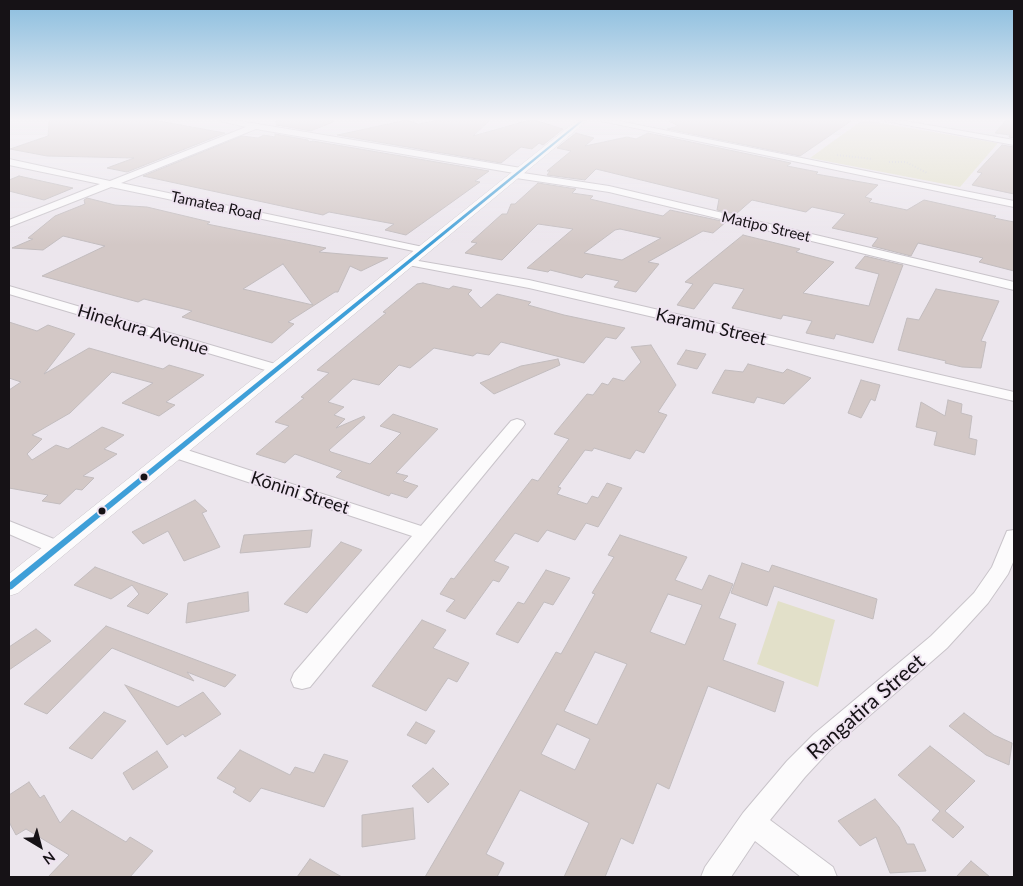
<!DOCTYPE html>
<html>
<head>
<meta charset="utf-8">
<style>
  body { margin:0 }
  #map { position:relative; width:1023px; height:886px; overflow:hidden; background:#ece6ed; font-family:Lato,sans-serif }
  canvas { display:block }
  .frame { position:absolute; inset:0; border:10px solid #161216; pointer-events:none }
  .north { position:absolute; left:15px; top:821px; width:50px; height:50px; -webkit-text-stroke:4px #eee3f0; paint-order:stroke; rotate:143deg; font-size:14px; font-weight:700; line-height:20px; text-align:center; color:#161216 }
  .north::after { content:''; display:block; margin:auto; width:18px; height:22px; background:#161216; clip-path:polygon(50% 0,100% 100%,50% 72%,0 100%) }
</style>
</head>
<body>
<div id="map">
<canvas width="1023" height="886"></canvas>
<div class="frame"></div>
<div class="north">N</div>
</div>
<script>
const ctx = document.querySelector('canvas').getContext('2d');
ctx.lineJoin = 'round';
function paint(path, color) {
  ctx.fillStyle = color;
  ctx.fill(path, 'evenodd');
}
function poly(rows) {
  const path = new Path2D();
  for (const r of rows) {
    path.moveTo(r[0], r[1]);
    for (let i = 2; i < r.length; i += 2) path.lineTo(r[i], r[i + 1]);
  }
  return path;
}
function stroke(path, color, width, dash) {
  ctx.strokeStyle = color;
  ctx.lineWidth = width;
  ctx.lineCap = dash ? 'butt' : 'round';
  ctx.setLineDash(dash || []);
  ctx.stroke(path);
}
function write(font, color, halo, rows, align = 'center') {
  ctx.font = font + ' Lato,sans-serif';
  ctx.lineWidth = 4;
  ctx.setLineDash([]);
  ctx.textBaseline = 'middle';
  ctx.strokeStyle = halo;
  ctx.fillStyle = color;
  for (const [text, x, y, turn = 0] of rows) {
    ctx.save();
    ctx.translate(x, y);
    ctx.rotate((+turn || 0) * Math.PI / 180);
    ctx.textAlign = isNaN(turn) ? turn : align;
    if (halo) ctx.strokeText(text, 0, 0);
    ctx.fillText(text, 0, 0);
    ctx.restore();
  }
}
const green = poly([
  [861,121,869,121,998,143,960,187,810,158],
  [778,601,835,620,818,687,757,664]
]);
const building = poly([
  [49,121,159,121,225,133,127,172,107,168,134,158,47,156,10,149,48,136,49,121],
  [276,121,333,121,333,122,311,131,276,125,276,121],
  [402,121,410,121,418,124,433,121,489,121,473,136,526,121,538,121,563,129,543,145,539,143,532,149,521,147,501,163,337,135,402,121],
  [669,121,851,121,800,156,667,129,678,126,669,121],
  [1005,121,1014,121,1014,138,1009,137,1010,135,995,133,1005,121],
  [576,133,594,138,585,146,627,137,636,139,648,133,791,163,787,166,818,172,816,174,878,185,865,197,872,199,869,202,907,210,924,200,996,216,994,218,1014,222,1014,271,979,262,983,258,918,243,911,256,872,246,878,238,832,228,845,214,812,207,806,212,752,200,736,214,717,210,719,199,596,169,585,180,547,175,550,171,547,171,571,151,557,148,576,133],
  [275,134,308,140,309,142,313,141,489,171,475,181,480,182,406,235,385,230,394,224,329,212,323,215,143,176,242,136,258,138,264,135,275,137,275,134],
  [1002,145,1014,147,1014,194,972,185,982,173,977,172,1002,145],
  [19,176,73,188,44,200,9,191,9,180,19,176],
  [538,183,576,189,572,193,593,196,590,199,663,216,670,210,726,222,713,233,703,231,648,262,659,264,636,292,614,287,619,281,586,274,582,278,550,270,548,272,527,268,573,229,538,224,502,260,465,253,477,243,471,242,502,214,507,214,511,204,515,204,538,183],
  [620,229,661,238,622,260,584,253,615,230,620,229],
  [87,198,115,205,147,207,210,222,207,224,326,248,319,252,388,258,361,271,350,266,338,292,335,292,288,322,294,324,272,343,182,317,192,311,144,299,138,302,42,276,105,246,63,236,43,250,12,248,33,239,28,238,55,216,85,204,84,200,87,198],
  [283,264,313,305,243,289,283,264],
  [743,235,800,249,796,252,834,262,803,293,869,306,879,274,855,268,865,256,903,265,873,343,836,334,834,339,806,333,812,321,783,315,781,319,732,308,744,289,714,283,694,309,677,305,693,284,685,282,743,235],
  [423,283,449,289,453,286,472,290,468,294,481,308,497,294,531,302,528,305,564,315,625,328,616,339,606,337,584,363,501,342,489,355,477,353,473,356,434,348,410,368,399,365,379,385,353,379,328,402,344,407,334,415,345,419,336,428,364,416,365,418,329,450,331,452,370,464,401,433,380,426,393,414,438,429,396,473,408,476,403,481,418,486,407,498,391,493,389,496,336,477,342,471,295,454,285,463,256,454,289,426,275,422,304,398,301,397,329,373,317,370,386,313,383,312,417,284,423,283],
  [936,289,999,301,981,341,986,342,981,368,962,367,945,363,946,361,898,350,907,318,919,320,936,289],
  [9,322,37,331,48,325,75,334,44,374,89,348,163,369,169,365,204,375,166,402,175,405,159,416,122,403,153,383,112,372,70,413,32,435,42,439,27,454,32,460,56,445,68,449,102,427,124,435,104,449,117,454,83,476,94,478,82,490,76,489,60,504,42,501,48,495,9,488,9,390,21,382,9,378,9,322],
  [651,345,676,385,658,412,667,415,644,453,636,450,630,459,594,448,592,451,585,450,558,487,561,488,557,494,587,504,592,496,598,498,607,483,622,488,598,527,586,523,575,540,547,530,538,542,515,533,494,561,509,567,499,582,493,580,465,619,446,611,455,600,440,594,451,578,454,579,532,479,538,481,569,439,554,434,587,394,593,395,602,383,608,385,613,378,624,381,641,362,631,347,651,345],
  [686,350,706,354,697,369,677,364,686,350],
  [558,359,560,365,494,394,480,383,521,366,558,359],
  [748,364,783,373,787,369,811,378,784,404,757,397,754,403,712,393,725,370,743,372,748,364],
  [861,380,880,385,875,401,871,399,861,418,848,413,861,380],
  [948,400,962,404,961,413,972,416,969,438,977,440,975,455,934,445,937,432,916,427,921,402,945,416,948,400],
  [195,500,207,511,202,513,220,547,184,561,168,531,143,544,132,532,195,500],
  [312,530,310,547,240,553,244,535,312,530],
  [620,535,687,557,675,580,702,590,709,575,733,584,719,618,736,624,723,660,784,682,775,712,708,686,669,789,657,783,633,844,621,838,605,877,564,877,589,823,520,790,486,854,504,863,497,877,425,877,556,652,561,654,595,594,592,593,614,557,608,555,620,535],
  [668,594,702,605,685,645,650,632,668,594],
  [595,652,627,664,597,725,564,711,595,652],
  [557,724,590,739,575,770,541,754,557,724],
  [341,542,362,550,307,613,284,604,341,542],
  [742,563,769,572,772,565,877,599,873,619,774,586,767,606,731,593,742,563],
  [95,567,127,579,168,594,148,614,127,606,139,594,132,585,111,599,74,585,95,567],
  [546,570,570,578,553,605,544,602,518,643,496,634,518,602,524,604,546,570],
  [248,592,249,611,186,623,188,603,248,592],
  [422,620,446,630,433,648,469,663,457,682,448,678,426,711,372,686,422,620],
  [106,626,236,675,225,687,187,672,194,681,112,648,47,714,24,704,106,626],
  [36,629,51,641,9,670,9,647,36,629],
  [125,685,178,707,203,692,221,714,185,737,183,734,167,745,125,685],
  [104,712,126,721,92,759,69,748,104,712],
  [964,713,994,735,1012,743,1009,765,986,755,949,726,964,713],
  [416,722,435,731,426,744,407,735,416,722],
  [930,746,975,781,945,811,964,827,953,838,932,820,940,811,898,775,930,746],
  [240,750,290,775,295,767,314,773,324,754,348,761,324,807,261,788,250,802,233,792,236,788,217,778,240,750],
  [157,751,168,767,133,790,123,773,157,751],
  [433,768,449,784,428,803,412,786,433,768],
  [29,782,40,798,44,795,60,823,72,810,126,842,130,837,153,851,130,877,48,877,69,855,26,829,16,835,9,822,9,795,29,782],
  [875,799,899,827,907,844,914,844,926,871,890,873,876,837,860,846,838,821,875,799],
  [413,808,415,839,362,847,362,815,413,808],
  [310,859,342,877,297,877,310,859],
  [971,861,990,877,956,877,971,861]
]);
const path = poly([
  [837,155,873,159],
  [889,162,906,162,927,173]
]);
const minor = poly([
  [220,121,240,121,521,168,526,171,523,173,609,186,1014,282,1014,290,609,192,516,178,511,175,514,173,256,129,121,183,423,247,427,248,429,250,427,252,423,253,111,187,9,227,9,220,100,184,9,165,9,159,110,181,246,127,220,121],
  [601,121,619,121,1014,201,1014,207,601,121],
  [885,121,905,121,1014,140,1014,145,885,121],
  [407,259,529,280,1014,392,1014,401,529,288,403,264,401,262,403,260,407,259],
  [9,286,282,366,284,369,282,372,272,372,9,294,9,286],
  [517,419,523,421,525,424,523,427,310,687,302,689,294,687,291,680,294,673,412,536,169,456,167,452,169,448,181,448,421,526,511,421,517,419],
  [9,521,64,543,66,548,64,553,57,555,9,534,9,521],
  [1014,530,1014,560,1008,574,988,603,947,648,830,750,805,777,770,820,833,867,837,877,801,877,755,841,731,877,701,877,705,867,743,813,787,761,814,734,931,636,974,593,992,567,1007,531,1014,530]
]);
const tertiary = poly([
  [576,121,587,121,18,593,9,596,9,574,576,121]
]);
const bus1 = poly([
  [580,121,583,121,12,589,9,590,9,583,580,121]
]);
const markers = [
  [144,477,4.5,"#161216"],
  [102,511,4.5,"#161216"]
];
const farStreetnames = [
  ["Tamatea Road",216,206,12],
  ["Matipo Street",766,227,13]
];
const streetNames = [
  ["Karamū Street",711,327,13],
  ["Hinekura Avenue",143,330,17],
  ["Kōnini Street",300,493,18]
];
const nearStreetnames = [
  ["Rangatira Street",866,707,-41]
];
paint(green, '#e2e0c9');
paint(building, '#d3c8c6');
stroke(building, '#c2bcbe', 1);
stroke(minor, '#c9c4ca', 2);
stroke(tertiary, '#c9c4ca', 1);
stroke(path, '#d2d1d3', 2, [1, 2]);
paint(minor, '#fcfbfc');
paint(tertiary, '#fcfbfc');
paint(bus1, '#3f9fd8');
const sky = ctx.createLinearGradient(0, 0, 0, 245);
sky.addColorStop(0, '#8abdde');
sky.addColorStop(0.49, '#f6f4f7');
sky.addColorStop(1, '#f6f4f700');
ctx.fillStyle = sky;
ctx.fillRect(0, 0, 1023, 245);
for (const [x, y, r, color] of markers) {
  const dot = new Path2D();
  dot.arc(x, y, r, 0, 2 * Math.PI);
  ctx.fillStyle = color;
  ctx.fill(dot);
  stroke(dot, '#eee3f0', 2);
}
write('15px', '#161216', '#eee3f0', farStreetnames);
write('18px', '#161216', '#eee3f0', streetNames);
write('21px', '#161216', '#eee3f0', nearStreetnames);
</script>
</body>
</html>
